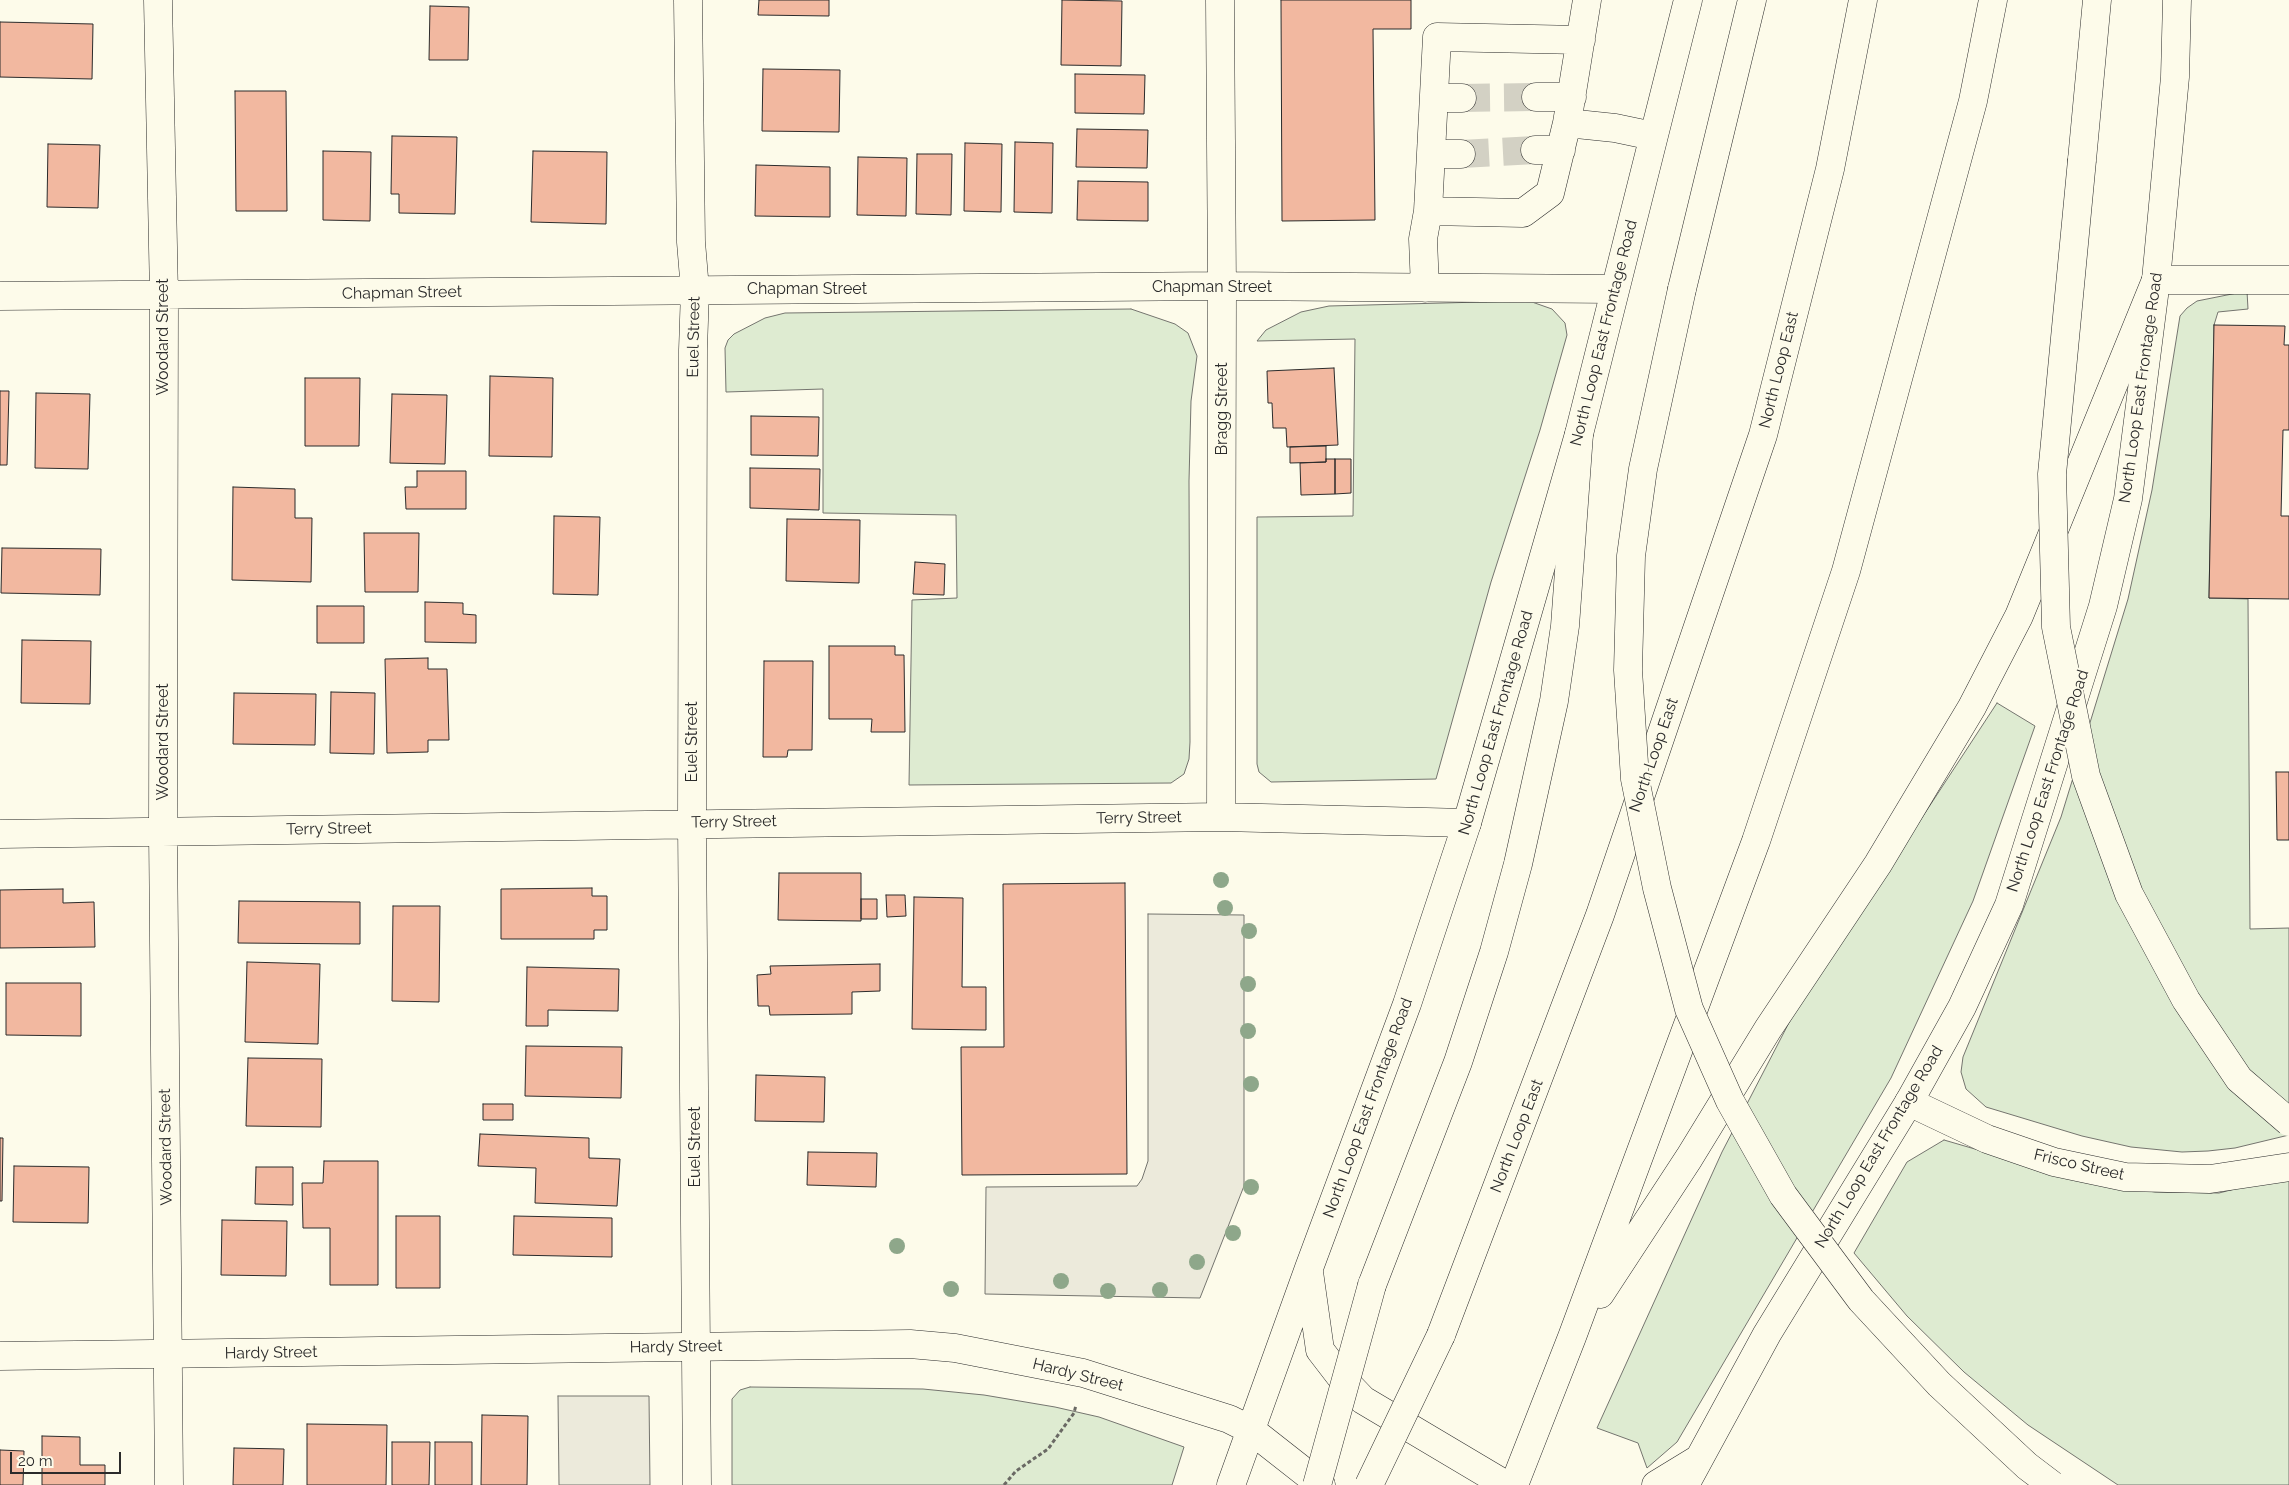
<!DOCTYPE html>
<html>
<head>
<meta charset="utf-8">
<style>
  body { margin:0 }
  #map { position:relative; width:2289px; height:1485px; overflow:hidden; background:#fdfbea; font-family:Raleway,sans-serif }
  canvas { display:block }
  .scale { position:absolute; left:10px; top:1452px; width:111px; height:22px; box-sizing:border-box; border:2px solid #2b2b2b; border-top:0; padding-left:6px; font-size:15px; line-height:18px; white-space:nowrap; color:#2b2b2b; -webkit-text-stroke:4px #fdfbea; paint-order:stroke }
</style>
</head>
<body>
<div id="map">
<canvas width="2289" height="1485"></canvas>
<div class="scale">20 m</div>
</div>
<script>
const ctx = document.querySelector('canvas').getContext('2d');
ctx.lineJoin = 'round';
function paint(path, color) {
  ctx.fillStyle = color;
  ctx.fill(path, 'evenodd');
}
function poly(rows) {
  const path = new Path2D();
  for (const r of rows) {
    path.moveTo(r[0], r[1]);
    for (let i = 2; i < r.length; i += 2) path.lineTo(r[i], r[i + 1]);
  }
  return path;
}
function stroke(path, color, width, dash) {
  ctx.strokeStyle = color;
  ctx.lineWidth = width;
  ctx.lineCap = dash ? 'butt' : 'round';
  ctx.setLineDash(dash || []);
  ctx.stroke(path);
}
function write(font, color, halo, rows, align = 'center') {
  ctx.font = font + ' Raleway,sans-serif';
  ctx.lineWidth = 4;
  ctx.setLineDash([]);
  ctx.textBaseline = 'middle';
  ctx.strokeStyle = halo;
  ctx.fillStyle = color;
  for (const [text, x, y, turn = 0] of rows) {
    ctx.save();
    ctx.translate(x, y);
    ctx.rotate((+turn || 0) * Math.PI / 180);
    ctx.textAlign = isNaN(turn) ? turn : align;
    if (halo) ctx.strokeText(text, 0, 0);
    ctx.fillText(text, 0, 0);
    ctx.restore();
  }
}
const green = poly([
  [2247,291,2248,309,2218,312,2214,325,2209,598,2248,599,2250,929,2289,928,2289,1135,2235,1148,2208,1151,2182,1152,2131,1147,2082,1136,1986,1107,1966,1089,1961,1072,1963,1057,2061,817,2128,599,2152,490,2180,316,2187,308,2197,301,2247,291],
  [1519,301,1532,302,1552,309,1565,323,1567,335,1540,430,1491,582,1436,779,1271,782,1259,772,1257,764,1257,517,1353,516,1355,339,1257,341,1266,330,1301,312,1329,306,1519,301],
  [1131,309,1175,324,1188,333,1197,356,1191,401,1189,481,1190,742,1189,759,1184,774,1171,783,909,785,912,600,957,598,956,515,823,513,823,389,726,392,725,348,728,340,734,334,765,318,785,313,1131,309],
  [1997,703,2035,726,1973,901,1891,1078,1677,1442,1647,1468,1638,1443,1597,1428,1722,1152,1794,1013,1997,703],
  [1944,1140,2088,1182,2155,1192,2219,1193,2289,1175,2289,1485,2118,1485,2028,1425,1964,1372,1907,1316,1854,1253,1907,1162,1944,1140],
  [750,1387,923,1389,984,1395,1055,1407,1099,1417,1184,1447,1172,1485,732,1485,732,1399,740,1390,750,1387]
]);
const parking = poly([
  [1148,914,1244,915,1244,1186,1200,1298,985,1294,986,1187,1137,1186,1142,1179,1148,1161,1148,914],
  [558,1396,649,1396,650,1485,559,1485,558,1396]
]);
const building = poly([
  [759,0,829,0,829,16,758,15,759,0],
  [1062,0,1122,1,1121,66,1061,65,1062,0],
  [1281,0,1411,0,1411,29,1373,29,1375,220,1282,221,1281,0],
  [430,6,469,7,468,60,429,60,430,6],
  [0,22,93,24,92,79,0,77,0,22],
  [763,69,840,70,839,132,762,131,763,69],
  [1075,74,1145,75,1144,114,1075,113,1075,74],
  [235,91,286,91,287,211,236,211,235,91],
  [1077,129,1148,130,1147,168,1076,167,1077,129],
  [392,136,457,137,455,214,399,213,399,194,391,194,392,136],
  [1015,142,1053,143,1052,213,1014,212,1015,142],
  [965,143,1002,144,1001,212,964,211,965,143],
  [48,144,100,145,98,208,47,207,48,144],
  [323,151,371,152,370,221,323,220,323,151],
  [533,151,607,152,606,224,531,222,533,151],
  [917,154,952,154,951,215,916,214,917,154],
  [858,157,907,158,906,216,857,215,858,157],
  [756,165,830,167,830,217,755,216,756,165],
  [1078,181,1148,182,1148,221,1077,220,1078,181],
  [2214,325,2285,326,2284,345,2289,345,2289,430,2283,430,2281,516,2289,516,2289,599,2209,598,2214,325],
  [1334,368,1338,445,1287,447,1286,428,1273,428,1272,403,1268,403,1267,371,1334,368],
  [490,376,553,378,552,457,489,456,490,376],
  [305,378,360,378,359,446,305,446,305,378],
  [0,391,9,391,7,465,0,465,0,391],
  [36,393,90,394,88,469,35,468,36,393],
  [392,394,447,395,445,464,390,463,392,394],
  [751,416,819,417,818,456,751,455,751,416],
  [1326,446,1326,462,1290,463,1290,447,1326,446],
  [1326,459,1335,459,1335,494,1301,495,1300,463,1326,462,1326,459],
  [1335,459,1351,459,1351,493,1335,494,1335,459],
  [750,468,820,469,819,510,750,508,750,468],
  [417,471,466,471,466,509,406,509,405,487,417,487,417,471],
  [233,487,295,489,295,518,312,518,311,582,232,580,233,487],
  [554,516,600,517,598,595,553,594,554,516],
  [787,519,860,520,859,583,786,581,787,519],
  [364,533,419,533,418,592,365,592,364,533],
  [2,548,101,549,100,595,1,593,2,548],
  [915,562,945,564,944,595,913,594,915,562],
  [425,602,463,603,463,614,476,615,476,643,425,642,425,602],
  [317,606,364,606,364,643,317,643,317,606],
  [22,640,91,641,90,704,21,703,22,640],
  [829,646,895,646,895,655,904,655,905,732,871,732,872,719,829,719,829,646],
  [428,658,428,669,447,669,449,740,428,740,428,752,387,753,385,659,428,658],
  [764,661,813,661,812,750,788,750,787,757,763,757,764,661],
  [331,692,375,693,374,754,330,753,331,692],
  [234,693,316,694,315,745,233,744,234,693],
  [2276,772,2289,772,2289,840,2277,840,2276,772],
  [779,873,861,873,861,921,778,920,779,873],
  [1125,883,1127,1174,962,1175,961,1047,1004,1047,1003,884,1125,883],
  [592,888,592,896,607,896,607,930,594,930,594,939,501,939,501,889,592,888],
  [63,889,63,903,94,902,95,947,0,948,0,890,63,889],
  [886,895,905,895,906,916,887,917,886,895],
  [914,897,963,898,962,987,986,987,986,1030,912,1029,914,897],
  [861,899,877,899,877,919,861,919,861,899],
  [239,901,360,902,360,944,238,943,239,901],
  [393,906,440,906,439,1002,392,1001,393,906],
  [247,962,320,964,318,1044,245,1042,247,962],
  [880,964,880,991,852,992,852,1014,770,1015,769,1006,758,1006,757,975,771,974,770,966,880,964],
  [527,967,619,969,618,1011,548,1010,548,1026,526,1026,527,967],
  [6,983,81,983,81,1036,6,1035,6,983],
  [526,1046,622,1047,621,1098,525,1096,526,1046],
  [248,1058,322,1059,321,1127,246,1126,248,1058],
  [756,1075,825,1077,824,1122,755,1121,756,1075],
  [483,1104,513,1104,513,1120,483,1120,483,1104],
  [480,1134,589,1138,589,1158,620,1159,617,1206,535,1203,536,1168,478,1166,480,1134],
  [0,1138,3,1138,2,1201,0,1201,0,1138],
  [808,1152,877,1153,876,1187,807,1185,808,1152],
  [324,1161,378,1161,378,1285,330,1285,330,1228,303,1228,302,1183,323,1183,324,1161],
  [14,1166,89,1167,88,1223,13,1222,14,1166],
  [256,1167,293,1167,293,1205,255,1204,256,1167],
  [396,1216,440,1216,440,1288,396,1288,396,1216],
  [514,1216,612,1218,612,1257,513,1255,514,1216],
  [222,1220,287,1221,286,1276,221,1275,222,1220],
  [482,1415,528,1416,527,1485,481,1485,482,1415],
  [307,1424,387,1425,386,1485,307,1485,307,1424],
  [42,1436,80,1437,80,1465,105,1465,105,1485,42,1485,42,1436],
  [392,1442,430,1442,429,1485,392,1485,392,1442],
  [435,1442,472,1442,472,1485,435,1485,435,1442],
  [234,1448,284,1449,283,1485,233,1485,234,1448],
  [0,1450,24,1451,23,1485,0,1485,0,1450]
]);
const minorTunnel = poly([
  [1462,98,1536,97],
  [1461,154,1535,150]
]);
const path = poly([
  [1004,1485,1016,1471,1048,1449,1074,1413,1076,1405]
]);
const minor = poly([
  [158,0,164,296,163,832,169,1485],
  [688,0,691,242,695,290,693,350,692,823,697,1485],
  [1220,0,1222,286,1221,817],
  [1587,0,1567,123,1615,128,1653,136],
  [1536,97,1572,97],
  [1434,98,1462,98],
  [1535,150,1561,150],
  [1431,154,1461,154],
  [1428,211,1523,213,1550,193,1567,123],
  [2156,280,2289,280],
  [1425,288,1423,239,1428,211,1437,37,1581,40],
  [0,296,1222,286,1614,289],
  [0,834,1221,817,1467,823],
  [1909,1102,1987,1139,2054,1162,2125,1177,2210,1179,2289,1167]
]);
const major = poly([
  [1309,1272,1320,1350,1340,1376,1363,1400,1506,1485],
  [0,1356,910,1344,955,1348,1083,1373,1229,1419,1251,1430,1321,1485],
  [1231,1485,1309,1268,1407,1004,1467,823,1579,434,1688,0],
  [1656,1485,1697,1460],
  [1685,1485,1767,1334,1909,1102,1962,1007,2009,905,2103,606,2128,499,2156,280,2175,77,2177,0]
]);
const highway = poly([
  [2082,160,2097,0],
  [1682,289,1752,0],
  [1372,1285,1458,1062,1494,952,1518,864,1554,701,1565,626,1579,434],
  [1600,1294,1689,1158,1768,1029,1878,864,1972,707,2019,616,2156,280],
  [1441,1335,1600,915,1763,435,1830,169,1863,0],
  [1514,1485,1572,1337,1756,841,1846,571,1973,101,1993,0]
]);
const highwayBridge = poly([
  [2082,160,2052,474,2056,627,2086,776,2129,894,2186,1000,2239,1079,2289,1122],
  [1682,289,1643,469,1631,556,1628,670,1635,779,1657,888,1689,1009,1730,1101,1783,1195,1861,1300,1939,1384,2027,1466,2052,1485],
  [1317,1485,1372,1285],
  [1369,1485,1441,1335]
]);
const trees = [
  [1221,880],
  [1225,908],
  [1249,931],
  [1248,984],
  [1248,1031],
  [1251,1084],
  [1251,1187],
  [1233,1233],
  [897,1246],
  [1197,1262],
  [1061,1281],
  [951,1289],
  [1160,1290],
  [1108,1291]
];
const streetNames = [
  ["Chapman Street",1212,287],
  ["Chapman Street",807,289],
  ["Chapman Street",402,293,-1],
  ["North Loop East Frontage Road",1604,333,-76],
  ["Woodard Street",163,337,-90],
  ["Euel Street",694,337,-89],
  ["North Loop East",1779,370,-76],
  ["North Loop East Frontage Road",2141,388,-82],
  ["Bragg Street",1222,409,-90],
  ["North Loop East Frontage Road",1496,723,-74],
  ["Woodard Street",163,742,-90],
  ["Euel Street",692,742,-90],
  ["North Loop East",1654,755,-71],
  ["North Loop East Frontage Road",2048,781,-72],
  ["Terry Street",1139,818,-1],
  ["Terry Street",734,822,-1],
  ["Terry Street",329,829,-1],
  ["North Loop East Frontage Road",1368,1108,-70],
  ["North Loop East",1517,1136,-69],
  ["Woodard Street",166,1147,-91],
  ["Euel Street",695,1147,-90],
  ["North Loop East Frontage Road",1879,1147,-59],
  ["Frisco Street",2079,1165,13],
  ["Hardy Street",676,1347,-1],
  ["Hardy Street",271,1353,-1],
  ["Hardy Street",1078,1375,14]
];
paint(green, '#deebd1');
stroke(green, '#74746e', 1);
paint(parking, '#eceadb');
stroke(parking, '#74746e', 1);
paint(building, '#f2b8a0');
stroke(building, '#2b2b2b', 1);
stroke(minorTunnel, '#d3d1c4', 28, [28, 14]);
stroke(minor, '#2b2b2b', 29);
stroke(major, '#2b2b2b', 29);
stroke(highway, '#2b2b2b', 29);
stroke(path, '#6a6964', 3, [4, 2.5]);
stroke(minor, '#fdfbea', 28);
stroke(major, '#fdfbea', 28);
stroke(highway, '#fdfbea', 28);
stroke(highwayBridge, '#2b2b2b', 29, []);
stroke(highwayBridge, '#fdfbea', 28);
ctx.fillStyle = '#8ea78a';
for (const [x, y] of trees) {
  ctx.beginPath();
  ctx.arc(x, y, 8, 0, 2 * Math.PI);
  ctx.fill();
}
write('16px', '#2b2b2b', '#fdfbea', streetNames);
</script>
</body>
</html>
